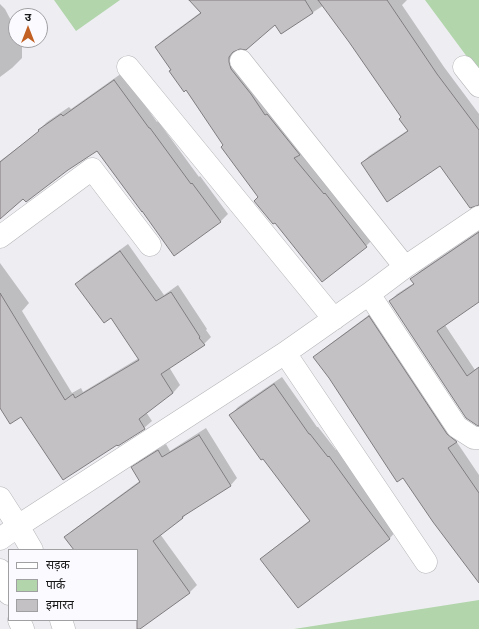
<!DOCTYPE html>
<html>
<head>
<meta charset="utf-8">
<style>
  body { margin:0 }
  #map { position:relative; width:479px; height:629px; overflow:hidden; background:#eeeef2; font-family:Lora,"Noto Sans Devanagari",serif }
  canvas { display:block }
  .legend { position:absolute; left:8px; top:549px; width:130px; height:72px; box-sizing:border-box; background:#fbfbff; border:1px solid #a0a0a3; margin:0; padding:5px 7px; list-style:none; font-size:12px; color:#171718 }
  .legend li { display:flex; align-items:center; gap:8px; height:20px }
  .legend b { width:20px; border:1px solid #a0a0a3 }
  .north { position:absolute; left:8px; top:8px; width:40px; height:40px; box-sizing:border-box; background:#fbfbff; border:1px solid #a0a0a3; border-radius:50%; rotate:0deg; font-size:11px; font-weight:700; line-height:16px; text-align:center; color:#171718 }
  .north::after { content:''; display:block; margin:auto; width:14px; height:18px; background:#c26023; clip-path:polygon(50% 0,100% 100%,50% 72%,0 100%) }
</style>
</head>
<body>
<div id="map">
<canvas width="479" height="629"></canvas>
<ul class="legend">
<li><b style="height:5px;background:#fff"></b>सड़क</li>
<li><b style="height:11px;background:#b2d5ab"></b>पार्क</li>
<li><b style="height:11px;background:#c4c1c4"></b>इमारत</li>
</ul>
<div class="north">उ</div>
</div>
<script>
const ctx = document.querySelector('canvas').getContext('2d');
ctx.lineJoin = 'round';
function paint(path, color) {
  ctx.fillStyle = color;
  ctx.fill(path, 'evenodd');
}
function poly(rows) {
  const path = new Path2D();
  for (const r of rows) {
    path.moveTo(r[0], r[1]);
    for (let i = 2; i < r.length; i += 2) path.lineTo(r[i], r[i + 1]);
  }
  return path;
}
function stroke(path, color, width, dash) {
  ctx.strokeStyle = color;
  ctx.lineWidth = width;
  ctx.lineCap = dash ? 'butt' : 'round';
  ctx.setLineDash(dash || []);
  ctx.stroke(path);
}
const green = poly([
  [54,0,120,0,76,31],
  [425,0,479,0,479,73],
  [479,600,479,629,294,629]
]);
const shadow = poly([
  [201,0,407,0,402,5,444,67,479,114,479,204,440,165,362,163,369,156,408,130,402,117,324,5,282,33,276,23,236,49,235,56,373,239,366,246,275,221,224,145,156,47,163,40,201,12],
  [0,4,5,9,16,30,16,40,21,40,22,43,22,58,12,68,0,77],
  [122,73,157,122,158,121,199,177,200,176,228,214,220,222,97,150,24,198,0,218,0,161,40,131,39,130,47,122,69,107,71,109],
  [479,231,479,301,445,325,475,370,479,367,479,425,390,301,397,294,414,283,412,279,420,271],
  [128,244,164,295,178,285,207,329,206,330,211,337,204,344,169,367,180,385,173,393,146,412,152,421,144,428,22,416,0,406,0,263,29,303,22,311,72,393,81,388,83,392,139,358,111,317,76,284,84,276],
  [377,309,464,434,456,441,479,475,479,570,403,476,315,357,322,350],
  [282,377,317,427,318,427,336,450,338,449,397,530,390,538,298,607,261,559,269,552,310,520,231,415,238,407],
  [206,428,237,478,230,486,187,513,183,518,160,534,197,585,190,592,144,625,137,616,137,550,75,550,66,537,73,530,141,480,133,468,140,460,166,444,170,451]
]);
const building = poly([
  [189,0,305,0,313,13,281,34,275,25,246,50,240,49,233,52,229,57,229,62,231,69,251,94,265,115,267,114,300,155,294,158,324,194,325,193,367,247,322,282,275,223,273,224,254,201,258,197,221,147,223,145,186,90,184,92,169,71,171,70,155,47,201,13,189,0],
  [318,0,387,0,437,74,479,130,479,205,470,208,440,166,387,202,361,163,408,131,399,119,401,117,349,42,318,0],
  [114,80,149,128,150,128,191,184,192,183,221,222,174,256,142,211,142,212,97,151,68,170,26,202,23,199,0,219,0,162,39,131,38,130,61,114,63,116,114,80],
  [479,232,479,302,437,331,467,376,479,367,479,426,478,426,466,418,389,301,414,284,410,279,479,232],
  [120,251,156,301,171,292,200,337,199,338,205,345,161,374,173,393,139,419,145,429,118,446,117,445,63,480,21,417,10,424,0,408,0,293,65,400,73,394,75,398,139,360,111,318,104,323,75,284,120,251],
  [369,316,447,434,457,442,448,448,479,493,479,583,433,522,403,478,397,482,329,378,313,357,369,316],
  [274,384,309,434,310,434,328,457,329,456,361,500,390,539,298,608,260,559,310,521,263,459,261,460,229,415,274,384],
  [199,435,231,486,182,517,183,518,153,541,190,593,140,629,137,629,137,550,74,550,64,537,140,482,131,467,158,450,162,457,199,435]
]);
const minor = poly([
  [241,61,405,267],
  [128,67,334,319],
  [464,67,479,86],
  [0,237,92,169,150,245],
  [369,294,457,427,474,438,479,438],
  [285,353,426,562],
  [0,498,18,526,32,550],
  [0,539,18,526,285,353,369,294,405,267,479,217],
  [0,570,9,594],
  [19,620,23,629],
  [61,620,64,629]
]);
paint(green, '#b2d5ab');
paint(shadow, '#0003');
paint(building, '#c4c1c4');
stroke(building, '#807d80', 1);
stroke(minor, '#b5b5b9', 23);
stroke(minor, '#fff', 22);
</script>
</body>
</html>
